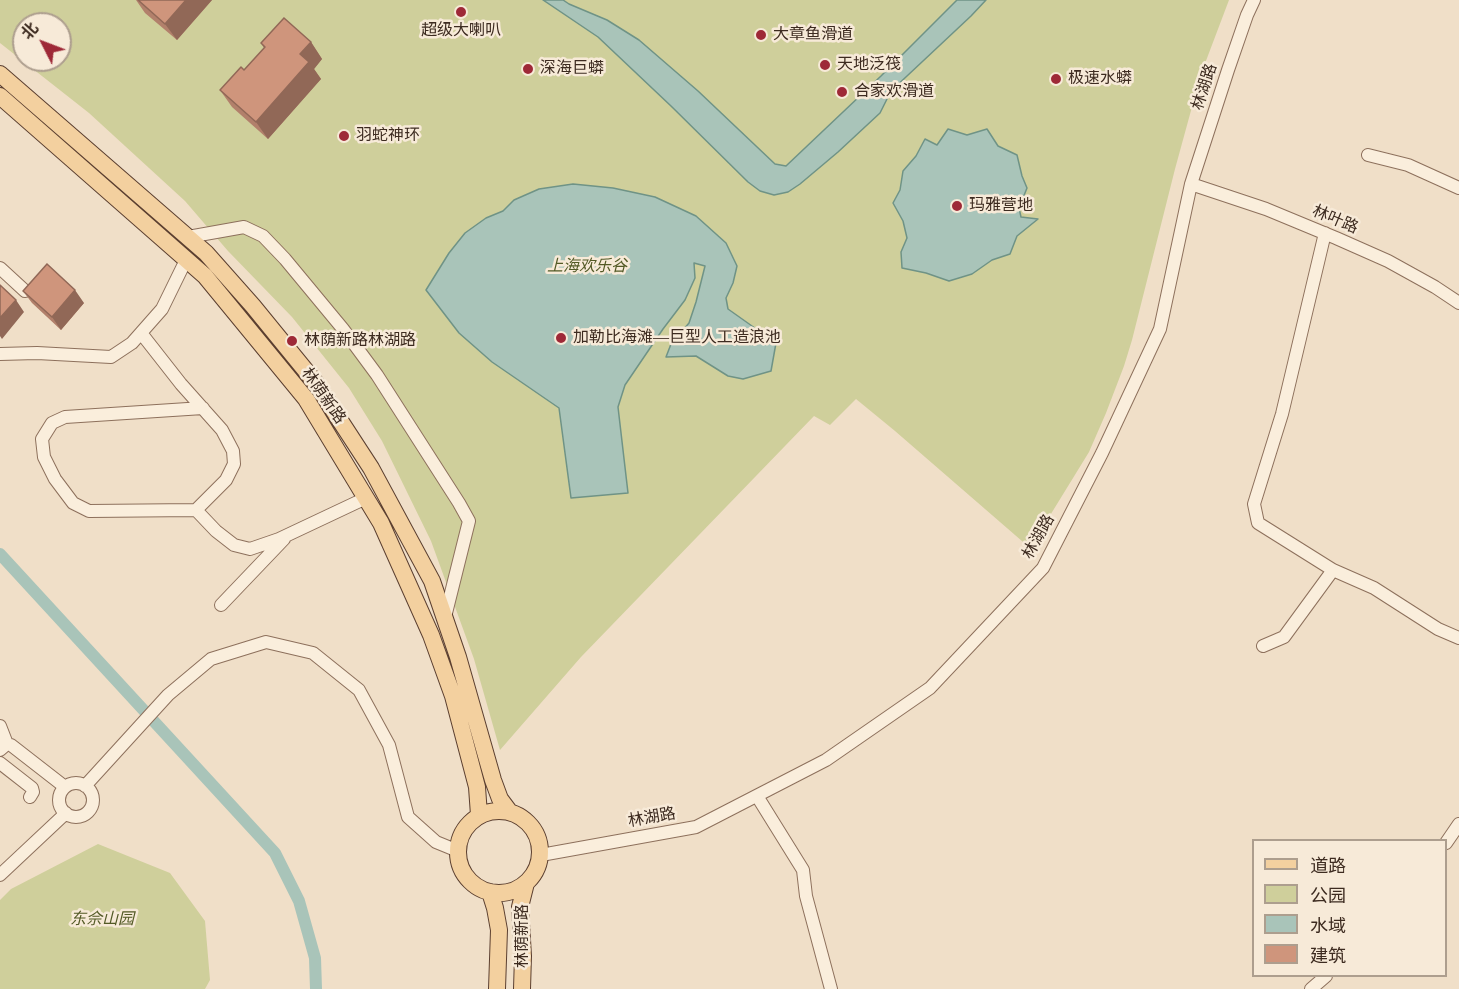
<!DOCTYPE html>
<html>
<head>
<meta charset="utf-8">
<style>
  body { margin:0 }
  #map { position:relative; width:1459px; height:989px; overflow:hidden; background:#f0dfc8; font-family:"Times New Roman","Noto Sans SC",serif }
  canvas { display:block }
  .legend { position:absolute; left:1252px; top:839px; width:195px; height:138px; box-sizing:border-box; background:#f7ead8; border:2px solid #ad9e8e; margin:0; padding:8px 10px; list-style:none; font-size:18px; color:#3d2b20 }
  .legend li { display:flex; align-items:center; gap:12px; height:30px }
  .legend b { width:30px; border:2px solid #ad9e8e }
  .north { position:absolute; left:12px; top:12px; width:60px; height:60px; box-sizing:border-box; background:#f7ead8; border:2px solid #ad9e8e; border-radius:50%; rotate:312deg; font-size:16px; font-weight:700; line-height:24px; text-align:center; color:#3d2b20 }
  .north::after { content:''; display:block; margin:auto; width:21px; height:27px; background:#9e2937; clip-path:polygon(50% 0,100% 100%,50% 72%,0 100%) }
</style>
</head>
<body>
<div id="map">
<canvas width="1459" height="989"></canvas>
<ul class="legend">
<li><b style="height:8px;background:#f3d09f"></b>道路</li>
<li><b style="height:16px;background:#cfcf9b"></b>公园</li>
<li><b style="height:16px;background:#a9c4b9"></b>水域</li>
<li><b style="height:16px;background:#cf957c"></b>建筑</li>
</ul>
<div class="north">北</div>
</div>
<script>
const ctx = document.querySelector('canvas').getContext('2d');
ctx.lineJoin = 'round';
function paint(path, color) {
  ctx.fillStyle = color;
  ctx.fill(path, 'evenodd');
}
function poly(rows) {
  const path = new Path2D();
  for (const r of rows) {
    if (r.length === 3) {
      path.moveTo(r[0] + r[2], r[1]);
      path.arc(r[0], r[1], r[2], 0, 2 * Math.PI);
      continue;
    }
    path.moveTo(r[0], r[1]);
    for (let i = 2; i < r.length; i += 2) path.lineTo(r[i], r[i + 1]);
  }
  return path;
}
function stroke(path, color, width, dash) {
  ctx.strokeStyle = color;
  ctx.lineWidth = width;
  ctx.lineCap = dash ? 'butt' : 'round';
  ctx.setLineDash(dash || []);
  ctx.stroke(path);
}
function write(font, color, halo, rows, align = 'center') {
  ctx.font = font + ' "Times New Roman","Noto Sans SC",serif';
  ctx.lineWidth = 5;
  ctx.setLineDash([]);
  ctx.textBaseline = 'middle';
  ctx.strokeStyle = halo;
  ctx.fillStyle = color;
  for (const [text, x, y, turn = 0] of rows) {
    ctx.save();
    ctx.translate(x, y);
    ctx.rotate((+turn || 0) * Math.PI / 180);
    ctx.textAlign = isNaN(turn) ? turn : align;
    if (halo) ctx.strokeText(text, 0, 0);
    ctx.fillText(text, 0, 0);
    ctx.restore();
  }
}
const green = poly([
  [0,0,1229,0,1201,74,1175,169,1132,340,1124,366,1106,413,1089,452,1030,548,895,431,856,399,830,425,814,416,581,657,500,750,474,659,431,541,382,441,349,388,292,317,228,251,185,201,89,113,0,43],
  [24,24,60,24,60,60,24,60],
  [98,844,170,873,205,921,210,980,205,989,0,989,0,900,11,889]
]);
const water = poly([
  [543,0,563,0,569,4,607,20,639,40,698,91,775,164,786,166,881,76,957,0,986,0,971,16,891,91,880,113,838,152,800,184,788,192,774,195,760,191,748,182,671,106,598,37,543,0],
  [948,129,967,135,987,129,998,146,1017,155,1022,176,1027,188,1019,208,1021,217,1038,219,1017,236,1010,254,992,260,972,274,949,281,926,273,902,268,901,252,907,238,903,221,893,203,900,190,903,171,916,156,925,139,937,145,948,129],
  [573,184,613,188,655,197,696,216,726,243,737,266,733,283,726,298,728,309,776,343,771,371,743,379,728,376,696,356,666,357,671,344,689,323,696,302,705,266,694,263,695,278,685,300,663,329,625,385,618,407,628,493,571,498,559,408,492,362,459,333,426,290,449,253,465,233,486,218,503,211,514,200,539,189,573,184]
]);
const canal = poly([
  [0,554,275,853,299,901,315,958,316,989]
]);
const minor = poly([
  [1368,155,1408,165,1459,188],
  [1191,184,1266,209,1336,238,1388,261,1435,287,1459,303],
  [1325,233,1282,414,1254,504,1258,523,1333,570,1374,588,1438,629,1459,638],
  [188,237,244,227,263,236,285,259,343,329,377,375,459,503,469,521,445,617],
  [0,268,25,291],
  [141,333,181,384,222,430,233,451,234,464,226,480,196,510,216,531,234,545,250,549,279,539,366,498],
  [0,354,37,353,111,357,132,343,162,309,186,260],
  [196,510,89,511,73,503,55,479,44,457,42,439,52,423,65,417,203,408],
  [221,605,284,539],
  [1263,646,1284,637,1333,570],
  [0,726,7,744],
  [0,750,7,744,11,745,65,787],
  [0,763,32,788,33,792,30,797],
  [76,800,17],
  [85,786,168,695,211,659,266,642,313,653,359,690,389,745,408,817,436,842,458,851],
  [757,796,803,870,806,896,831,989],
  [1446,843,1459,824],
  [541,855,696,827,826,760,930,688,1043,568,1102,453,1160,329,1191,184,1228,70,1247,15,1254,0],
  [0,875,66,813],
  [1311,989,1326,976]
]);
const major = poly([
  [0,74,206,253,253,306,315,382,371,468,432,581,458,657,493,780,500,799,509,811],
  [0,96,205,276,306,399,381,523,431,635,453,696,477,787,479,815],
  [499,852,41],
  [490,892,495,908,499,930,497,989],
  [522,989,523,956,520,907,526,883]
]);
const wall = poly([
  [136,0,212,0,177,40,145,13],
  [311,42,322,59,314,69,321,79,268,139,232,107,220,90,244,70,264,48,261,43],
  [23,291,84,303,61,330,32,303]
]);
const shadedWall = poly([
  [186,0,212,0,177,40,165,24],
  [311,42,322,59,314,69,321,79,268,139,256,122,300,54],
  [75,290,84,303,61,330,52,317],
  [16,300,24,312,2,339,0,336,0,318]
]);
const building = poly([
  [138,0,186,0,165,24,138,0],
  [284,18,311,42,300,54,309,62,256,122,220,90,241,67,244,70,265,47,261,43,284,18],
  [47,264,75,290,52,317,23,291,47,264],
  [0,285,16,300,0,318,0,285]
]);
const markers = [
  [461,12,6,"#9e2937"],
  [761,35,6,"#9e2937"],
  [825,65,6,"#9e2937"],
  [528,69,6,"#9e2937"],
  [1056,79,6,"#9e2937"],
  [842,92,6,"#9e2937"],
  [344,136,6,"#9e2937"],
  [957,206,6,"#9e2937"],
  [561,338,6,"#9e2937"],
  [292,341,6,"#9e2937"]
];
const poiNames = [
  ["超级大喇叭",461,31,"center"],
  ["大章鱼滑道",773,35],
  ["天地泛筏",837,65],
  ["深海巨蟒",540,69],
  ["极速水蟒",1068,79],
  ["合家欢滑道",854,92],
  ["羽蛇神环",356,136],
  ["玛雅营地",969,206],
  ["加勒比海滩—巨型人工造浪池",573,338],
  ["林荫新路林湖路",304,341]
];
const streetNames = [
  ["林湖路",1205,87,-72],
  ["林叶路",1335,220,23],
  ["林荫新路",323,396,55],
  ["林湖路",1039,537,-61],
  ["林湖路",652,818,-10],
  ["林荫新路",523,936,-90]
];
const parkNames = [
  ["上海欢乐谷",587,267],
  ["东佘山园",102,920]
];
paint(green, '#cfcf9b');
paint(water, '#a9c4b9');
stroke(water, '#6f9386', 1.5);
stroke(canal, '#a9c4b9', 12);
stroke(minor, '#8d705c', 14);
stroke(major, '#5b3f30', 18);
stroke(minor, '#faeedc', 12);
stroke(major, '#f3d09f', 16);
paint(wall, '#b2806b');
paint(shadedWall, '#916857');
paint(building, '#cf957c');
stroke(building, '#916857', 1.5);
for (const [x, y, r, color] of markers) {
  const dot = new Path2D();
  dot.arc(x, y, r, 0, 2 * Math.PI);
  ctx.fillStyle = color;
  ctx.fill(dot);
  stroke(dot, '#f7ead8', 2);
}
write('16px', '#3d2b20', '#f7ead8', poiNames, 'left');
write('16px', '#3d2b20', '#f7ead8', streetNames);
write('italic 16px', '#535a26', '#f7ead8', parkNames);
</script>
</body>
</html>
